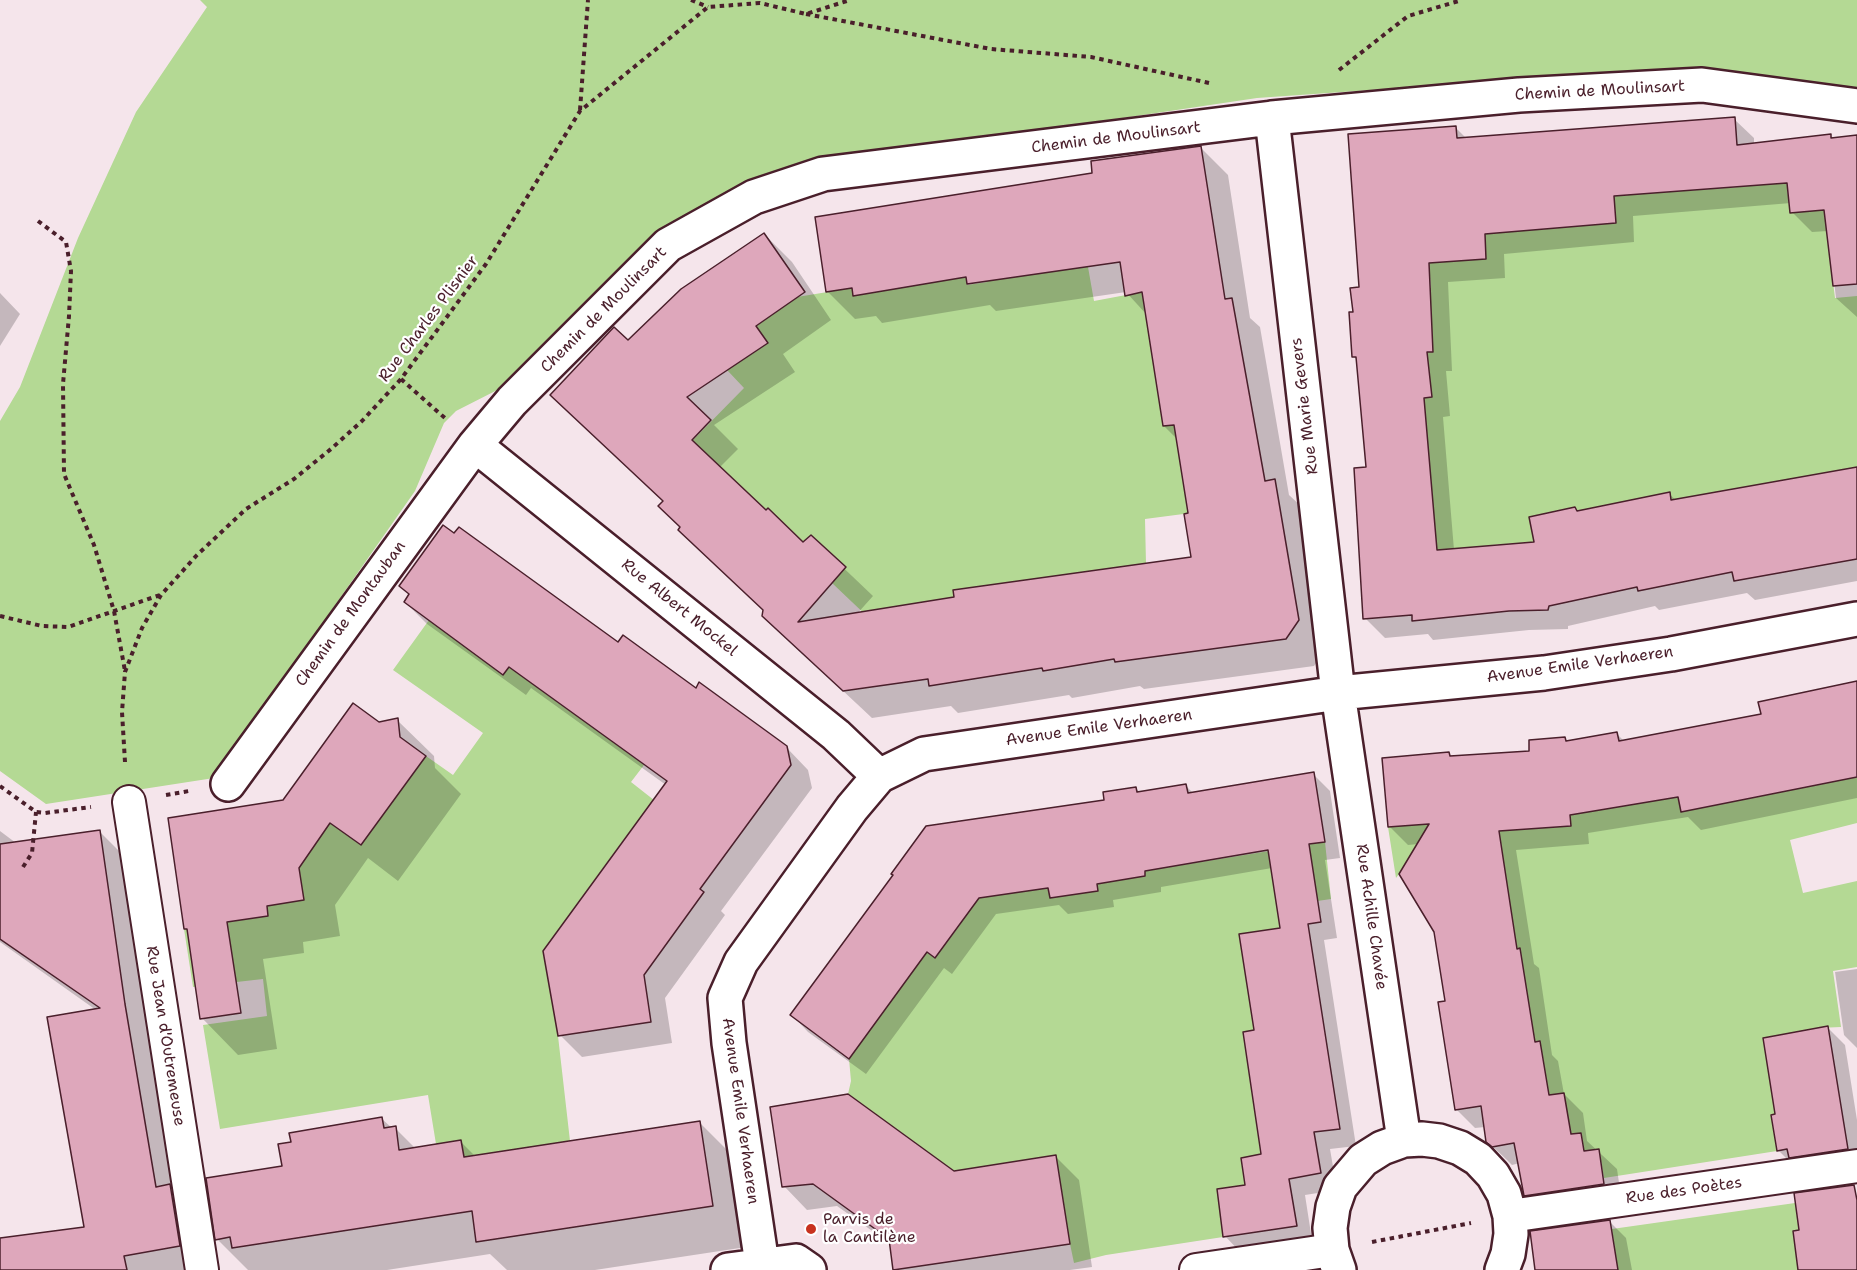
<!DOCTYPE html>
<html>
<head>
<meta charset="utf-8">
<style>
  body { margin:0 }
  canvas { display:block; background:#f5e5eb }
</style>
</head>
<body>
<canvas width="1857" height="1270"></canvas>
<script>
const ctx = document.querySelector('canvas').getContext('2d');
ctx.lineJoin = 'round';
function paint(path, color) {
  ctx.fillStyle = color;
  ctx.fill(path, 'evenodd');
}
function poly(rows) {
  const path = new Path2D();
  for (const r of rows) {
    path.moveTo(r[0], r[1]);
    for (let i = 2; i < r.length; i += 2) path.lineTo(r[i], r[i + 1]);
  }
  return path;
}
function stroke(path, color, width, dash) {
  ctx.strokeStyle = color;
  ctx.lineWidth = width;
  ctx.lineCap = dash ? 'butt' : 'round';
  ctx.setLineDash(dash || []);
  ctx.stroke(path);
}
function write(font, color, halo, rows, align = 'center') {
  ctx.font = font + ' "Shantell Sans",sans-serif';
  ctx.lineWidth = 4.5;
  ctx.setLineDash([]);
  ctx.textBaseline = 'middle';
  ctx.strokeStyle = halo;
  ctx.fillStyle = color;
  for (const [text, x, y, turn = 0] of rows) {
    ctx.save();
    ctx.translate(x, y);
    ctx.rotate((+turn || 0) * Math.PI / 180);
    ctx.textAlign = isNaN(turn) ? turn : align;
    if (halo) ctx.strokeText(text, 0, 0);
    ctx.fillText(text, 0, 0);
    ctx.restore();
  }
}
const green = poly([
  [200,0,1857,0,1857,91,1700,72,1642,71,1257,98,935,146,781,173,709,203,659,233,511,383,456,411,444,423,415,491,214,778,46,804,0,771,0,421,20,387,78,238,136,112,207,7],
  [1784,161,1790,213,1824,210,1835,298,1857,296,1857,467,1673,507,1669,492,1622,502,1578,515,1575,507,1529,517,1534,542,1491,545,1493,562,1437,566,1415,398,1431,397,1427,352,1433,351,1430,307,1421,289,1431,288,1429,263,1486,259,1484,232,1536,230,1615,223,1614,196,1740,187],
  [1088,267,1094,301,1142,292,1145,315,1159,313,1156,379,1163,426,1174,425,1191,513,1145,519,1146,564,954,591,954,597,872,621,832,583,846,567,811,535,803,542,768,508,766,510,689,444,744,388,727,370,768,343,756,326,797,297,852,288,854,296,929,283,965,272,967,285,987,282,985,268],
  [429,620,509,667,571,712,574,710,597,730,644,765,631,782,659,804,627,835,543,951,558,1036,570,1141,464,1157,461,1140,436,1144,428,1095,220,1129,203,1025,267,1016,263,979,193,987,184,929,268,916,267,906,297,859,306,857,330,823,361,845,426,756,453,775,483,733,393,670],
  [1857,777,1857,823,1790,840,1803,893,1857,881,1857,967,1833,971,1841,1027,1818,1028,1763,1038,1768,1068,1784,1112,1771,1115,1777,1151,1604,1178,1599,1149,1584,1151,1581,1133,1571,1134,1564,1093,1549,1095,1540,1041,1535,1042,1520,949,1517,949,1405,872,1399,874,1396,878,1388,827,1515,816,1516,830,1570,826,1570,815,1631,805,1677,794,1681,812],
  [1325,842,1331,899,1277,907,1280,928,1239,934,1248,991,1260,1029,1243,1032,1261,1154,1241,1158,1245,1185,1223,1237,1106,1255,1074,1263,1070,1244,1056,1155,954,1171,848,1094,851,1081,849,1059,926,952,935,958,960,925,971,896,1026,891,1047,880,1050,898,1098,891,1097,884,1145,876,1145,871],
  [1795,1203,1799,1230,1793,1231,1798,1270,1618,1270,1612,1229]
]);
const shadow = poly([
  [1734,119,1754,138,1754,144,1830,135,1834,139,1857,136,1857,317,1836,298,1828,231,1812,232,1792,212,1791,203,1633,216,1634,242,1504,254,1505,278,1448,282,1452,371,1446,371,1450,416,1443,417,1454,550,1536,543,1578,512,1669,494,1677,501,1857,467,1857,581,1755,600,1747,593,1659,610,1655,606,1568,626,1568,629,1529,630,1433,640,1428,634,1385,638,1365,618,1368,469,1358,361,1353,356,1354,314,1360,288,1455,127,1467,139],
  [1200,147,1228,175,1250,318,1260,327,1289,495,1303,508,1326,648,1314,666,1144,689,1140,686,1072,698,1069,695,958,713,951,706,872,718,763,616,764,611,682,527,664,502,628,342,764,234,792,262,831,320,783,354,795,372,714,425,738,449,719,468,803,544,811,537,873,596,856,615,1193,558,1189,515,1177,439,1164,426,1147,315,1126,292,996,311,990,305,882,323,876,316,855,319,828,292,1094,174],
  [0,293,20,314,0,346],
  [405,602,618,644,697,690,786,747,808,770,812,788,721,911,725,915,665,998,672,1043,582,1057,560,1035,666,785,531,688,526,695,427,624],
  [1857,683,1857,798,1701,830,1688,817,1588,833,1589,844,1516,850,1534,964,1539,968,1552,1055,1558,1061,1564,1094,1583,1113,1587,1141,1617,1169,1622,1203,1544,1214,1525,1195,1520,1163,1512,1165,1507,1160,1487,1141,1485,1127,1475,1128,1456,1109,1447,1002,1435,931,1418,844,1408,845,1389,826,1449,754,1453,758,1531,752,1565,739,1568,742,1617,734,1624,741,1763,715],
  [397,720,434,756,435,768,461,794,398,881,368,858,335,905,340,936,303,942,304,953,263,959,277,1049,238,1055,202,1018,189,931,185,928,283,802,378,723],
  [1313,774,1330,791,1340,858,1325,860,1337,938,1324,940,1356,1146,1330,1149,1337,1190,1305,1195,1314,1253,1241,1253,1225,1236,1263,1156,1256,1031,1281,929,1272,868,1161,887,1161,892,1113,900,1114,907,1068,914,1059,905,996,914,952,974,944,968,866,1074,808,1032,792,1015,1105,801,1136,789,1141,793,1186,786,1194,794],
  [0,831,16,843,99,831,123,855,148,1029,176,1192,201,1270,0,1270,0,1240,86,1228,96,1010,0,942],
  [1857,969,1857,1048,1844,1035,1835,972],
  [1828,1028,1845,1045,1857,1120,1857,1167,1795,1167,1778,1150,1776,1115],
  [772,1108,954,1172,1056,1157,1079,1180,1092,1267,1070,1270,895,1270,892,1245,837,1206,807,1210,784,1186],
  [382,1119,392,1128,395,1128,416,1149,461,1142,476,1157,700,1123,740,1163,753,1246,595,1270,507,1270,490,1254,387,1270,248,1270,217,1239,284,1167],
  [1609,1221,1626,1238,1632,1270,1537,1270]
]);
const building = poly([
  [1735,117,1737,145,1831,134,1831,138,1857,135,1857,284,1833,286,1824,210,1790,213,1787,183,1614,196,1616,223,1485,234,1486,259,1429,263,1433,352,1427,352,1432,397,1424,398,1437,550,1534,542,1529,517,1575,507,1577,511,1670,492,1671,500,1857,467,1857,559,1734,581,1732,572,1638,591,1637,587,1549,606,1548,610,1509,611,1412,621,1412,615,1363,619,1354,468,1366,467,1356,357,1352,357,1349,312,1353,312,1350,288,1359,287,1348,134,1456,126,1457,138,1735,117],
  [1201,146,1225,299,1232,298,1265,481,1275,479,1299,620,1286,639,1115,662,1114,659,1043,671,1042,668,929,686,928,679,843,691,762,616,763,610,678,530,680,527,658,506,663,501,550,395,614,327,628,340,681,289,764,233,805,292,756,326,768,343,687,397,711,420,692,440,766,510,768,508,803,542,811,535,846,567,798,622,954,597,953,590,1191,557,1184,514,1188,513,1174,425,1163,426,1142,292,1125,296,1120,262,967,284,966,277,853,296,852,288,826,292,815,217,1092,173,1091,161,1201,146],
  [443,525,454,533,459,527,618,642,623,635,696,688,699,682,787,746,791,765,700,889,704,892,644,975,651,1022,558,1036,543,951,667,781,509,667,503,675,404,602,409,594,399,586,443,525],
  [1857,681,1857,777,1681,812,1678,797,1570,815,1571,826,1499,831,1517,949,1520,948,1535,1042,1540,1041,1549,1095,1564,1093,1571,1134,1581,1133,1584,1151,1599,1149,1604,1184,1524,1196,1514,1143,1492,1147,1486,1142,1481,1106,1455,1110,1438,1002,1445,1001,1434,932,1399,874,1429,824,1388,827,1382,758,1449,752,1450,756,1529,751,1529,740,1565,737,1566,741,1617,732,1619,741,1761,714,1758,702,1857,681],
  [353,703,379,722,398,718,400,737,426,756,361,845,330,823,299,868,304,900,267,906,268,916,227,922,241,1013,200,1019,187,929,184,929,168,818,283,800,353,703],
  [1314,772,1325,842,1309,844,1321,922,1308,924,1340,1129,1314,1132,1321,1173,1289,1179,1297,1226,1223,1237,1217,1189,1245,1185,1241,1158,1261,1154,1243,1032,1254,1030,1239,934,1280,928,1268,850,1145,871,1145,876,1097,884,1098,891,1050,898,1048,888,979,898,935,958,927,952,849,1059,790,1015,893,875,891,874,926,826,1104,800,1103,792,1136,787,1137,792,1186,784,1188,793,1314,772],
  [100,830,125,1004,156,1187,170,1184,180,1246,124,1256,127,1270,0,1270,0,1238,84,1227,47,1017,100,1008,0,939,0,844,100,830],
  [1828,1026,1848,1149,1789,1158,1787,1149,1777,1151,1771,1115,1775,1114,1763,1038,1828,1026],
  [848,1094,954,1171,1056,1155,1070,1244,893,1270,889,1239,813,1184,782,1187,770,1107,848,1094],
  [382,1117,384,1128,396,1126,399,1150,461,1140,464,1157,700,1121,713,1206,476,1242,472,1211,232,1248,230,1237,215,1240,206,1178,282,1166,278,1144,291,1142,289,1133,382,1117],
  [1854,1185,1857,1200,1857,1270,1798,1270,1793,1231,1799,1230,1794,1193,1854,1185],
  [1610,1220,1618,1270,1535,1270,1530,1231,1610,1220]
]);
const path = poly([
  [691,0,708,7],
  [806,14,991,49,1091,57,1209,83],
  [1339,70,1408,16,1462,0],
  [580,110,588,0],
  [38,221,66,242,71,271,69,316,63,384,64,474,94,545,114,611,125,671],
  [401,379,446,419],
  [0,616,42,626,68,627,160,595],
  [125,762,122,712,125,672,142,628,161,595,197,555,246,509,294,479,331,449,362,421,401,379,486,264,580,111,708,7,760,3,806,14,850,0],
  [0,786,36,812,45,813,91,807],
  [166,795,189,791],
  [23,867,32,853,36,812],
  [1372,1242,1471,1223]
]);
const pedestrian = poly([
  [129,802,202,1270],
  [1510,1216,1857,1166],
  [1196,1270,1332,1250]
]);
const minor = poly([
  [1272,118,1338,693,1404,1140],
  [475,445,836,735,879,776],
  [228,784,475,445,512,401,668,245,754,197,823,174,1272,118,1519,95,1702,85,1857,106],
  [762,1264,729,1043,725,998,741,962,852,808,879,776,924,754,1338,693,1544,673,1671,654,1857,619],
  [728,1270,796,1261,809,1270],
  [1339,1270,1332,1250,1330,1228,1333,1207,1340,1187,1363,1160,1382,1148,1404,1140,1422,1139,1439,1141,1460,1148,1478,1159,1493,1175,1504,1194,1510,1216,1511,1234,1508,1254,1502,1270]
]);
const markers = [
  [811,1229,6,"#c8321e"]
];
const streetNames = [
  ["Chemin de Moulinsart",1600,91,-3],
  ["Chemin de Moulinsart",1116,138,-7],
  ["Chemin de Moulinsart",604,310,-45],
  ["Rue Charles Plisnier",429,319,-53],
  ["Rue Marie Gevers",1305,406,-97],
  ["Rue Albert Mockel",679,608,39],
  ["Chemin de Montauban",351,614,-54],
  ["Avenue Emile Verhaeren",1580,665,-8],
  ["Avenue Emile Verhaeren",1099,728,-8],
  ["Rue Achille Chavée",1371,917,82],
  ["Rue Jean d'Outremeuse",165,1036,81],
  ["Avenue Emile Verhaeren",740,1111,82],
  ["Rue des Poètes",1684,1191,-8]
];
const poiNames = [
  ["Parvis de",823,1220],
  ["la Cantilène",823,1238]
];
paint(green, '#b4d994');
paint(shadow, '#0003');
paint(building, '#dea7bb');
stroke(building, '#4a1f2b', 1.5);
stroke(pedestrian, '#4a1f2b', 36);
stroke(minor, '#4a1f2b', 38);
stroke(path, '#4a1f2b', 4, [4.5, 4.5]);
stroke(pedestrian, '#fff', 32);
stroke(minor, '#fff', 33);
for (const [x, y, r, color] of markers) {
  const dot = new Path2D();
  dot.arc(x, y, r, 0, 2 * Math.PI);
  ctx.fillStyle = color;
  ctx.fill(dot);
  stroke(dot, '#fff', 2);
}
write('16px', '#4a1f2b', '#fff', streetNames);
write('16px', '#4a1f2b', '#fff', poiNames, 'left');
</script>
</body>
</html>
